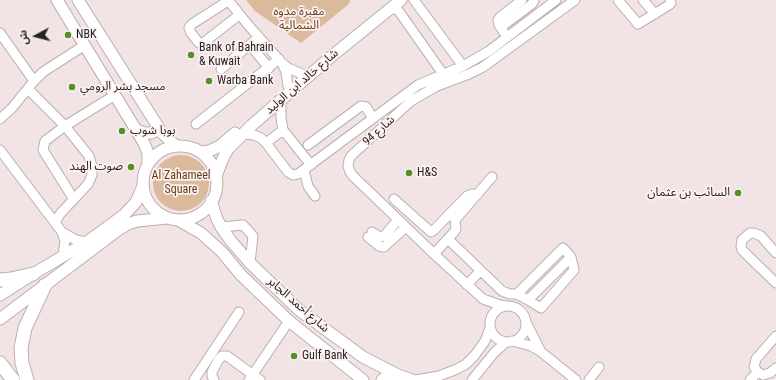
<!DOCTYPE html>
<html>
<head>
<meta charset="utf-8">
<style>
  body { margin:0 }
  #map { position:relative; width:776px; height:380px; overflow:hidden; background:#f2e4e5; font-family:"Roboto Condensed","Noto Sans Arabic",sans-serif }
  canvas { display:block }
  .north { position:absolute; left:16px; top:16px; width:40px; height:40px; -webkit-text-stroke:3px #fdf2f2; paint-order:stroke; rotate:263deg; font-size:11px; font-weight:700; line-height:16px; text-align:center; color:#282323 }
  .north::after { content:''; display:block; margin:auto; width:14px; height:18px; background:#282323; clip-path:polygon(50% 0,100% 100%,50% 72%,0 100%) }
</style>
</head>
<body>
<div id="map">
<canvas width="776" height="380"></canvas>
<div class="north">ش</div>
</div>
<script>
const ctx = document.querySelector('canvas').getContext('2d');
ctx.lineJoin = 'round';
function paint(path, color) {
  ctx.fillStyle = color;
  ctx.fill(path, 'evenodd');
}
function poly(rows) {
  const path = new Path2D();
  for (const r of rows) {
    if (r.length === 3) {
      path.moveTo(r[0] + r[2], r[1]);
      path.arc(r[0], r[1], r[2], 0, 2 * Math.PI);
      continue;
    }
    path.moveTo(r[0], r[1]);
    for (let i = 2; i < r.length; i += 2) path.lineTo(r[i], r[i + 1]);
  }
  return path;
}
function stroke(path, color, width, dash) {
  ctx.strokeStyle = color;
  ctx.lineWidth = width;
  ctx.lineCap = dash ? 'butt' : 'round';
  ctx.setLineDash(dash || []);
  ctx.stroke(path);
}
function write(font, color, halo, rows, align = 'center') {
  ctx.font = font + ' "Roboto Condensed","Noto Sans Arabic",sans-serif';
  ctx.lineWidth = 3.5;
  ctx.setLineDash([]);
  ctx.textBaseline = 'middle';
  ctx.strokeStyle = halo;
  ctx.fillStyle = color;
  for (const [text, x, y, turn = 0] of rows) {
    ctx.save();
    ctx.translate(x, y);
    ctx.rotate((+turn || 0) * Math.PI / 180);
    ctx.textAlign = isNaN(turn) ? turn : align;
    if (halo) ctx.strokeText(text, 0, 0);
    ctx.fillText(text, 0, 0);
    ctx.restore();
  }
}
const green = poly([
  [246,0,350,0,349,4,301,43,255,11],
  [181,183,28]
]);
const minor = poly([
  [228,0,249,26,281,62,288,68,302,74],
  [414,0,463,66],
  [618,0,638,24,669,5,671,3,670,0],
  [643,0,655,14],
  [228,1,192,24,189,28,191,33,199,43,203,43,239,15],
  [391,8,398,10,443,74],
  [501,27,532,4,534,0],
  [0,33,34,81],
  [507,37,499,25,498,20,500,17,522,0],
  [250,45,269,68],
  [282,63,286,72,288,86],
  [221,69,259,37],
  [28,89,65,126,89,156,92,166,92,175,88,184,60,214,55,223],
  [281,99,281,118,283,130,311,165],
  [0,119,12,108,34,81,43,72,85,45],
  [196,124,279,59],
  [243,134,254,135,261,138,266,143,288,172,293,175,298,174,418,85,463,66,489,51,556,0],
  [266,143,283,130],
  [308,145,361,106,366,107,373,118],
  [0,150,62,232,65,241,63,256],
  [304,170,308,186,315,196],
  [73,198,43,150,45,141,65,126,115,95],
  [394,199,431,232,434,230,467,196,472,194,477,195],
  [221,227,243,225,253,236,250,263],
  [62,232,76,240,87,242],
  [372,232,379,237,384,236,398,220],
  [368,237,379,246,384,247,406,227],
  [448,239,502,291,510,294,517,294,528,300,541,308,574,270,571,257,563,248,517,294],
  [776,253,761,236,754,233,750,233,742,240,741,246,742,250,776,283],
  [434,254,455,231,456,228,455,220,492,177],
  [467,285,480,271],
  [528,300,571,257],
  [508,306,500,305,483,299,434,254,353,176,350,172,348,166,349,160,351,156,411,101,437,86,469,74,483,67,575,0],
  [508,324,18],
  [526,322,540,350],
  [776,336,756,359,754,367,758,372,763,375,770,373,776,368],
  [512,341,531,346,540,351,576,380],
  [194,380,239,312],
  [214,380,212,376,212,372,219,359,222,356,227,356,260,380],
  [249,380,289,321],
  [416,380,439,376,457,369,466,364,475,355,485,341,490,328],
  [472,380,494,353,506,342],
  [589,380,599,367],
  [750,380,758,372]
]);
const major = poly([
  [57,0,144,143,148,153,148,164],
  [78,0,162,133,176,146],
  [136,130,145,133,151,133,155,131,157,126],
  [180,183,37],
  [201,152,209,151,220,146,235,133],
  [216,176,224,156,228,149,252,125,333,55,401,0],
  [211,201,217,219,221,227,231,241,250,263,299,310,363,357,398,375,412,380],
  [178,220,201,233,222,252,241,275,289,321,363,380],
  [0,295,33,274,87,242,124,215,136,202,143,186],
  [0,319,118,230,128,224,137,221,167,218],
  [382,380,386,377,398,375]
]);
const highway = poly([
  [0,280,11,279,33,274],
  [0,363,13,380],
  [27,380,22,363,21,348,25,328,45,285]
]);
const markers = [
  [68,35,4,"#578e2a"],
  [191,55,4,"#578e2a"],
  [209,81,4,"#578e2a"],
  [72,87,4,"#578e2a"],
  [122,131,4,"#578e2a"],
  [131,167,4,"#578e2a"],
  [409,173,4,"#578e2a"],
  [738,193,4,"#578e2a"],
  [294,356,4,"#578e2a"]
];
const parkNames = [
  ["مقبرة مدوه",299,12],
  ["الشمالية",299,26],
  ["Al Zahameel",181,176],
  ["Square",181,190]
];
const poiNames = [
  ["NBK",76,35],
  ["Bank of Bahrain",199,48],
  ["& Kuwait",199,62],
  ["Warba Bank",217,81],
  ["مسجد بشر الرومي",80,87],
  ["بوبا شوب",130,131],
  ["صوت الهند",123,167,"right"],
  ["H&S",417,173],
  ["السائب بن عثمان",730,193,"right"],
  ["Gulf Bank",302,356]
];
const streetNames = [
  ["شارع خالد ابن الوليد",302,82,-41],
  ["شارع 94",379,131,-42],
  ["شارع أحمد الجابر",298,305,41]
];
paint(green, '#dbb99b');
stroke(minor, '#bcafaf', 11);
stroke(major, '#bcafaf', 13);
stroke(highway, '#bcafaf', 15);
stroke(minor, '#fff', 9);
stroke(major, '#fff', 11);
stroke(highway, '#fff', 13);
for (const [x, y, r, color] of markers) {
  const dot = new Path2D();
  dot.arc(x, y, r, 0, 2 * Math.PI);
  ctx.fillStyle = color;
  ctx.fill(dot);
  stroke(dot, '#fdf2f2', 1.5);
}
write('12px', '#663f15', '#fdf2f2', parkNames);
write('12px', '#282323', '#fdf2f2', poiNames, 'left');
write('12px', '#282323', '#fdf2f2', streetNames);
</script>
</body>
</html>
